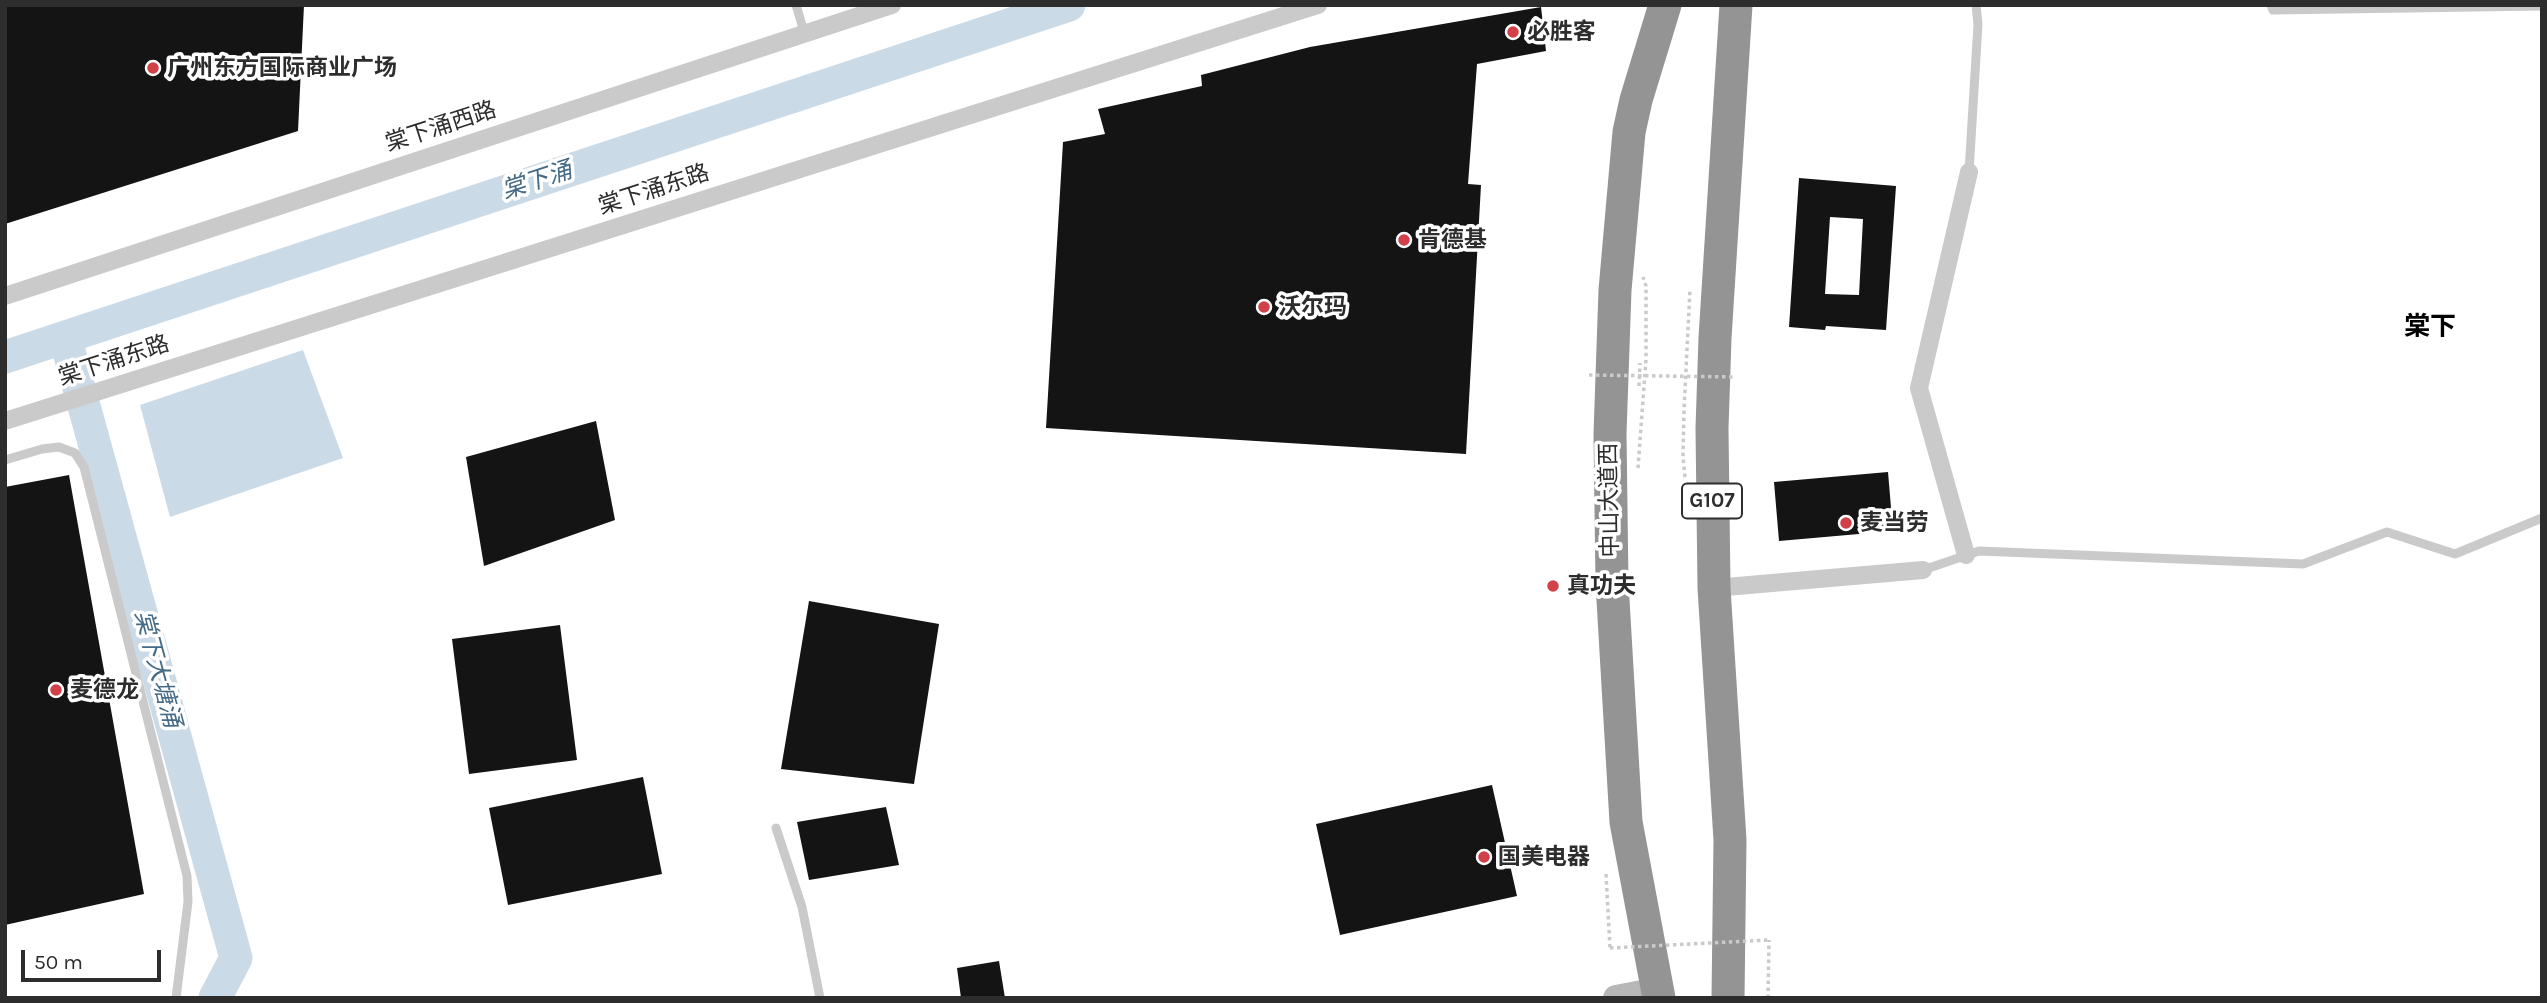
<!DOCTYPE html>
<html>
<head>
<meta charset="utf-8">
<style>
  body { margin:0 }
  #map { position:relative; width:2547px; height:1003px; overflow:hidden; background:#fff; font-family:Karla,sans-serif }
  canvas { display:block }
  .frame { position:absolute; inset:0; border:7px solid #2d2d2d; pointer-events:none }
  .scale { position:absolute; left:21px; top:950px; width:140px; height:32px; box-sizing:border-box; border:4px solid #2d2d2d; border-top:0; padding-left:9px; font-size:21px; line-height:24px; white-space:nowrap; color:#2d2d2d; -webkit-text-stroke:5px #fff; paint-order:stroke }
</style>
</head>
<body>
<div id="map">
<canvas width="2547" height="1003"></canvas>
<div class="frame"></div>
<div class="scale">50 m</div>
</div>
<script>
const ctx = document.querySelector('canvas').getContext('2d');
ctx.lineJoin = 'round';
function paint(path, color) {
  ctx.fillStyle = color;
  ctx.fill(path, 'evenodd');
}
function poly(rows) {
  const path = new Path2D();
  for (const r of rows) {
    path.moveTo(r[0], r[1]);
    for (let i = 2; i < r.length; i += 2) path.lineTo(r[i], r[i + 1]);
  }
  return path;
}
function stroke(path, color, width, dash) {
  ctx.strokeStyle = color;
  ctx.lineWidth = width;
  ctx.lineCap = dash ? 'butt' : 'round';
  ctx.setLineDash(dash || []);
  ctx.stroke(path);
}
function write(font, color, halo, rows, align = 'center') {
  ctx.font = font + ' Karla,"Noto Sans SC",sans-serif';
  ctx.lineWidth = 7;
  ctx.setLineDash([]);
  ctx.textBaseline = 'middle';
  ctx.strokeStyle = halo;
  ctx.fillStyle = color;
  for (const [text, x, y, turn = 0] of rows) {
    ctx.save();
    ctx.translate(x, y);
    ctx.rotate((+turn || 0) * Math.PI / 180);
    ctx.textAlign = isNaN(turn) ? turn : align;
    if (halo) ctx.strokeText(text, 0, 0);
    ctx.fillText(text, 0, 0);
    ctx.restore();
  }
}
const water = poly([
  [303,350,343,458,170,517,140,405]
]);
const river = poly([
  [65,337,236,958,215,998],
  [5,357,1069,5]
]);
const building = poly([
  [5,5,304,5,298,131,5,224],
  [1541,7,1546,51,1477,64,1468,184,1481,185,1466,454,1046,428,1063,142,1105,134,1098,109,1202,86,1201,75,1310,47],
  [1799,178,1896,186,1886,330,1826,326,1825,330,1789,327],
  [1830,217,1863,219,1859,295,1825,294],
  [596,421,615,520,484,566,466,457],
  [1888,472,1893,531,1779,541,1774,482],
  [69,475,144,894,5,925,5,487],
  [809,601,939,624,914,784,781,769],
  [560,625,577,760,469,774,452,639],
  [643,777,662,874,508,905,489,808],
  [1492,785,1517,896,1340,935,1316,824],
  [886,807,899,865,809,880,797,822],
  [999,961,1005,998,961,998,957,968]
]);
const path = poly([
  [1639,386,1640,363],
  [1638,468,1646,359,1646,286,1643,277],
  [1685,477,1683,457,1684,410,1690,289],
  [1606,874,1610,948],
  [1768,998,1769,940]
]);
const lane = poly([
  [796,5,805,35],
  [2271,5,2273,10,2542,6],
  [1969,172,1978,24,1976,5],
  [5,460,42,449,59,447,75,453,84,467,187,876,188,902,176,998],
  [1923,570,1979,551,2303,564,2387,532,2455,554,2542,518],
  [776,828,802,907,820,998]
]);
const street = poly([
  [5,296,892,5],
  [5,421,1318,5],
  [1966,555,1919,388,1969,172],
  [1714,588,1923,570]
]);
const secondary = poly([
  [1616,998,1658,990]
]);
const highway = poly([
  [1659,998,1626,822,1612,583,1610,434,1615,290,1629,132,1636,100,1665,5],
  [1728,998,1730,840,1714,588,1712,428,1715,338,1736,5]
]);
const pathBridge = poly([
  [1589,375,1736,377],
  [1610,948,1769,940]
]);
const markers = [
  [1513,32,7,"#d24147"],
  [153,68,7,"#d24147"],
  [1404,240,7,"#d24147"],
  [1264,307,7,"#d24147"],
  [1846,523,7,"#d24147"],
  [1553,586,7,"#d24147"],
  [56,690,7,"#d24147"],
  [1484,857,7,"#d24147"]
];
const shields = [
  [1712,501,60]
];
const shieldNames = [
  ["G107",1712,501]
];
const poiNames = [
  ["必胜客",1527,32],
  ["广州东方国际商业广场",167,68],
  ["肯德基",1418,240],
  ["沃尔玛",1278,307],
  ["麦当劳",1860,523],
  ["真功夫",1567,586],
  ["麦德龙",70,690],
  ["国美电器",1498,857]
];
const streetNames = [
  ["棠下涌西路",441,127,-18],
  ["棠下涌东路",654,190,-18],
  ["棠下涌东路",114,361,-18],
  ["中山大道西",1610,500,-91]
];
const waterNames = [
  ["棠下涌",537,181,-18],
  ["棠下大塘涌",157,669,75]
];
const quarterNames = [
  ["棠下",2430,328]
];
paint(water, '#cadae7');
stroke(river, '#cadae7', 33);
paint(building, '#141414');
stroke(path, '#cacaca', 3.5, [3.5, 3.5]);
stroke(lane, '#cacaca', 9);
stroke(street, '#cacaca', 18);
stroke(secondary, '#b7b7b7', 26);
stroke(highway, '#949494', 33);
stroke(pathBridge, '#cacaca', 3.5, [3.5, 3.5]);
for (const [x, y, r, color] of markers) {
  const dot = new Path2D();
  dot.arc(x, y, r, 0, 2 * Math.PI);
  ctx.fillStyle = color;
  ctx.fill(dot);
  stroke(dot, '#fff', 2.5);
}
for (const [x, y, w] of shields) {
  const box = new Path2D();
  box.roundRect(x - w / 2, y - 17.5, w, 35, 5);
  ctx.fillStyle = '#fff';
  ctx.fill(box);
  stroke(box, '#2d2d2d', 2);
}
write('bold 21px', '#2d2d2d', null, shieldNames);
write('bold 23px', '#2d2d2d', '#fff', poiNames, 'left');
write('23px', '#2d2d2d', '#fff', streetNames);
write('italic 24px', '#446a85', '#fff', waterNames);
write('bold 26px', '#000', '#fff', quarterNames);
</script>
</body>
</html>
